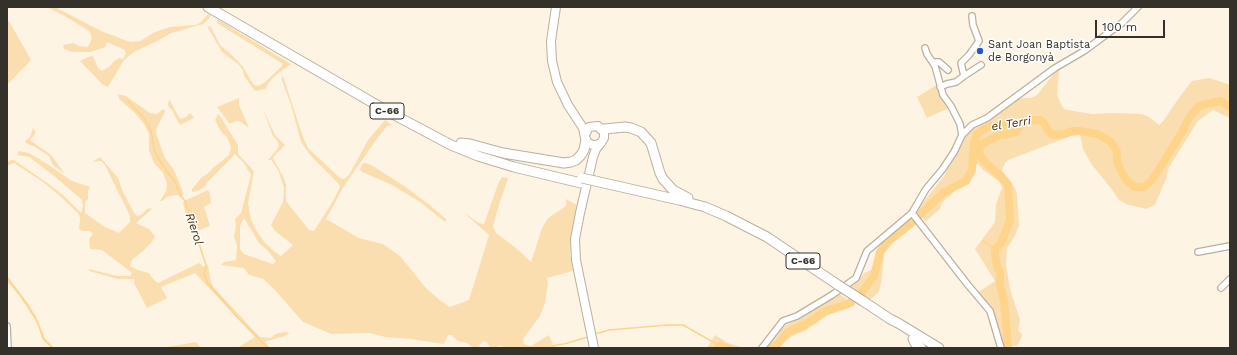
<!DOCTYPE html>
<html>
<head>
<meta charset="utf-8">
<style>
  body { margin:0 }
  #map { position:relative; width:1237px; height:355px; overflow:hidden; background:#fef4e4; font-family:"Work Sans",sans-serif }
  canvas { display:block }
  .frame { position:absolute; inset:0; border:8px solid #34312a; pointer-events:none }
  .scale { position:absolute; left:1095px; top:20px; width:70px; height:18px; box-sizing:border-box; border:2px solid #34312a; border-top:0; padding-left:5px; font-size:12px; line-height:14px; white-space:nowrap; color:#34312a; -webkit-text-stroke:3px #fff; paint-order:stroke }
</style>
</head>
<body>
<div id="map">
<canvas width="1237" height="355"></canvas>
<div class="frame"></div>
<div class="scale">100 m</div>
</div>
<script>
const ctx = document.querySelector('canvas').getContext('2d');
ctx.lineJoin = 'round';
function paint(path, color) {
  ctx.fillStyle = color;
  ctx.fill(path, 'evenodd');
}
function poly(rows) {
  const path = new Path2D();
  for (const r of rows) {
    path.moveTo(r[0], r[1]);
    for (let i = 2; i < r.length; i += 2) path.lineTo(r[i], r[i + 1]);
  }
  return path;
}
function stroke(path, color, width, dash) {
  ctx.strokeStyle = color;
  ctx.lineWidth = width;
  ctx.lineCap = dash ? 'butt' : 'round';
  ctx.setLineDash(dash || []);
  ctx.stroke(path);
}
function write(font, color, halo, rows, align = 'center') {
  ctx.font = font + ' "Work Sans",sans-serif';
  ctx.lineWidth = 3;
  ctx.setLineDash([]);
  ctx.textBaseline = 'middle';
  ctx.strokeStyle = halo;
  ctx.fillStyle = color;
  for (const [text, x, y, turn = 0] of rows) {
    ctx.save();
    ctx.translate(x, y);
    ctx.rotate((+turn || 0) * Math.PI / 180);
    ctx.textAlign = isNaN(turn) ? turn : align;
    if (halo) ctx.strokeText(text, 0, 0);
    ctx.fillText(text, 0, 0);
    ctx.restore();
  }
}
const green = poly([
  [47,7,55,7,101,31,130,42,140,41,155,32,170,27,195,25,200,23,208,14,211,15,208,20,203,24,171,33,163,38,134,52,124,60,108,87,103,85,80,61,88,57,93,56,98,68,102,71,110,66,114,61,119,58,123,59,126,54,125,50,107,42,105,47,91,52,72,52,64,49,63,45,74,43,78,46,88,47,92,38,89,31,68,18],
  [217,19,291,64,276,75,270,81,265,89,255,91,244,76,243,70,238,64,222,52,208,28,209,26,211,27,220,45,232,55,243,67,250,79,254,85,258,86,264,83,281,67,283,64,217,23],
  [7,21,9,21,31,60,7,85],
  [1059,70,1057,95,1061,104,1064,109,1068,110,1092,114,1115,113,1142,114,1149,117,1159,125,1164,120,1181,95,1192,81,1209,78,1219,81,1230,85,1230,118,1213,110,1198,121,1169,167,1166,179,1155,205,1146,209,1126,204,1119,200,1110,187,1092,165,1083,149,1080,135,1071,136,1008,160,1005,163,1002,170,1015,188,1017,195,1019,225,1015,236,1007,248,1006,264,1010,289,1020,320,1018,331,1022,334,1022,336,1017,346,1008,346,1002,343,995,315,991,309,977,293,995,281,975,249,995,222,996,204,1002,188,999,181,983,170,978,164,975,164,966,181,958,187,952,194,942,202,940,209,925,222,922,217,896,237,884,254,882,277,879,292,869,301,849,288,859,280,864,273,872,270,880,243,912,216,944,176,968,132,975,126,997,115,1018,99,1025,98,1031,98,1037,95,1056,71],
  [283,76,302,134,308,148,340,178,344,179,349,175,368,140,385,120,392,125,387,126,374,143,344,186,326,219,359,238,383,244,400,256,426,288,441,301,450,307,469,300,489,235,463,212,479,223,484,224,498,184,502,177,508,178,499,205,493,226,496,233,516,248,531,262,542,228,548,218,566,206,566,199,577,205,572,227,570,255,573,271,547,278,548,283,545,303,540,316,523,339,524,344,531,346,549,335,554,347,553,348,521,348,520,347,508,348,500,346,490,348,487,342,483,341,479,346,481,348,473,348,467,343,458,341,451,335,448,335,444,344,410,339,385,337,369,333,331,334,303,322,274,289,263,279,249,275,244,268,221,265,224,262,236,260,237,246,234,236,236,226,235,219,241,213,251,175,243,162,235,154,206,184,206,186,198,191,192,192,192,189,202,177,206,175,214,167,229,155,231,147,227,137,220,130,215,120,218,114,220,116,238,145,238,154,254,171,248,203,251,219,256,230,265,243,275,252,281,256,293,245,275,231,271,225,283,202,284,188,279,172,273,162,271,160,268,160,276,151,279,145,277,140,273,136,262,107,275,135,285,145,274,156,273,158,283,176,286,184,286,201,309,230,314,231,333,201,340,187,338,183,310,155,301,142,291,105,281,78],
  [244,218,259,243,268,251,276,261,273,264,244,254,240,249,240,226],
  [938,84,939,92,949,108,927,118,917,97],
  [118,94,126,96,150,113,157,114,163,109,165,111,156,130,157,136,165,158,174,170,182,189,183,195,180,197,178,195,169,196,162,201,160,201,166,191,167,183,163,173,154,163,149,151,149,134,144,124,135,113,119,99],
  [239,98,239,105,249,128,241,122,237,121,232,123,229,123,217,107],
  [169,99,180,119,186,117,190,113,193,116,194,118,180,125,178,122,172,110,168,106],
  [33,128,35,131,35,134,31,139,31,141,51,155,65,174,53,165,49,156,35,147,26,143,25,141,30,137],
  [19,151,29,153,41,160,72,181,90,187,88,191,88,199,85,202,85,213,105,227,119,233,130,222,130,216,105,165,101,161,92,162,100,157,118,178,123,192,134,213,137,216,141,215,147,209,150,208,152,209,136,223,149,229,155,236,152,242,143,251,132,260,130,266,138,270,149,273,154,280,158,283,199,263,204,267,208,265,211,283,214,288,260,337,271,338,275,334,284,332,290,333,285,336,264,342,271,348,237,348,255,337,195,273,161,287,167,298,147,308,134,283,135,279,118,279,89,271,89,269,117,276,130,276,132,273,102,250,90,249,89,239,93,234,90,231,83,231,79,229,80,219,79,214,60,196,43,182,20,167,14,163,7,166,7,162,11,160,14,160,46,182,63,195,81,213,83,206,82,200,53,175,29,157,17,155],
  [363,163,366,163,373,166,407,188,431,206,446,219,446,220,445,222,420,202,392,185,362,172,360,170],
  [208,190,210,193,211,203,204,207,210,226,198,231,191,232,183,203,186,200],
  [8,278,36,316,45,338,54,348,51,348,42,338,38,324,20,297,12,287,8,283],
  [839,294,856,305,828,315,805,331,792,336,777,348,764,348,777,332,784,326,805,316],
  [715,335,728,343,744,348,707,348],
  [196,342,201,348,161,348]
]);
const stream = poly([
  [128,101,144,118,151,130,154,149,158,158,168,173,174,180,181,196,185,201,206,265,204,273,207,282,239,319,268,348],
  [934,198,937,198],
  [983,241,995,249],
  [7,277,28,305,38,324,44,340,53,348],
  [595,334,609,330,668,325,683,325,720,346],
  [550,348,556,345,564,344,588,337]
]);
const river = poly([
  [718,348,720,346,727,348],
  [770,348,776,346,788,332,806,324,825,311,842,306,850,303,863,291,874,276,880,252,889,241,909,225,944,192,966,181,972,170,974,144,977,134,986,128,991,126,1012,125,1035,120,1040,120,1044,123,1049,132,1054,135,1064,134,1072,131,1080,131,1097,134,1110,141,1113,145,1117,152,1117,161,1120,169,1127,181,1134,187,1144,187,1151,181,1158,171,1182,132,1190,116,1199,106,1220,101,1230,107],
  [1008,348,1007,332,1004,301,1000,285,1000,272,997,267,995,255,995,249,1001,243,1010,220,1008,185,1005,181,984,161,980,155,979,149,982,144,999,135,1009,134,1016,132,1021,123]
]);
const minor = poly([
  [925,48,927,54,935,66,943,95,951,106,960,124,962,135],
  [933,62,939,62,948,70],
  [964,76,981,65],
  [940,87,947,84,956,82,964,76,961,63,969,55,979,41,973,25,972,16],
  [912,213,968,285,990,311,1001,348],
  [1198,252,1230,246],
  [1221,288,1230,279],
  [7,326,8,348],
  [762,348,783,321,797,316,832,295,856,278,867,251,912,213,926,189,942,170,954,152,962,135,972,125,987,118,1055,68,1084,51,1122,23,1138,7]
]);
const secondary = poly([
  [556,7,551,41,552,61,557,82,568,105,583,128,585,138,588,143,593,145,596,145,601,143,604,138,604,132,598,126,589,127,585,135],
  [594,348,576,260,575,239,580,213,593,157,596,149,601,143]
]);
const trunk = poly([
  [208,7,387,111,451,145,478,156,514,167,581,183],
  [601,129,605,129,625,127,631,128,641,132,651,143,660,173,663,179,673,190,688,198],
  [461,143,470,144,503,153,564,163,571,162,576,160,581,155,584,150,586,140],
  [595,181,679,200,705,207,726,216,767,237,838,285],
  [863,301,890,319,898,323,939,348],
  [913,339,915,343,921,348]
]);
const trunkBridge = poly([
  [582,178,595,181],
  [838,285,863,301]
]);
const markers = [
  [980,51,4,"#1f5bc7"]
];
const shields = [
  [387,111,34],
  [803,261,34]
];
const shieldNames = [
  ["C-66",387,111],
  ["C-66",803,261]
];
const poiNames = [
  ["Sant Joan Baptista",988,45],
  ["de Borgonyà",988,58]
];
const waterNames = [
  ["el Terri",1011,124,-9],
  ["Rierol",194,229,72]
];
paint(green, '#fadeaf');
stroke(stream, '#fed48a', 1.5);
stroke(river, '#fed48a', 8);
stroke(minor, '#bab0a0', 8);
stroke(secondary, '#bab0a0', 10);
stroke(trunk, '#bab0a0', 11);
stroke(minor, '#fff', 5.5);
stroke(secondary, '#fff', 8);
stroke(trunk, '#fff', 9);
stroke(trunkBridge, '#bab0a0', 11, []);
stroke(trunkBridge, '#fff', 9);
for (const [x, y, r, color] of markers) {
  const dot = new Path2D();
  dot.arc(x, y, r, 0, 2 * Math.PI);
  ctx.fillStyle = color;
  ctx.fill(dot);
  stroke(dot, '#fff', 1.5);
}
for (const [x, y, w] of shields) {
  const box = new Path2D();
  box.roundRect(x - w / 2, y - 8, w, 16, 3);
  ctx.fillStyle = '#fff';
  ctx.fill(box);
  stroke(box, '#34312a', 1);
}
write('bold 10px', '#34312a', null, shieldNames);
write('11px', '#34312a', '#fff', poiNames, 'left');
write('italic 12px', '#453004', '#fff', waterNames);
</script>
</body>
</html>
